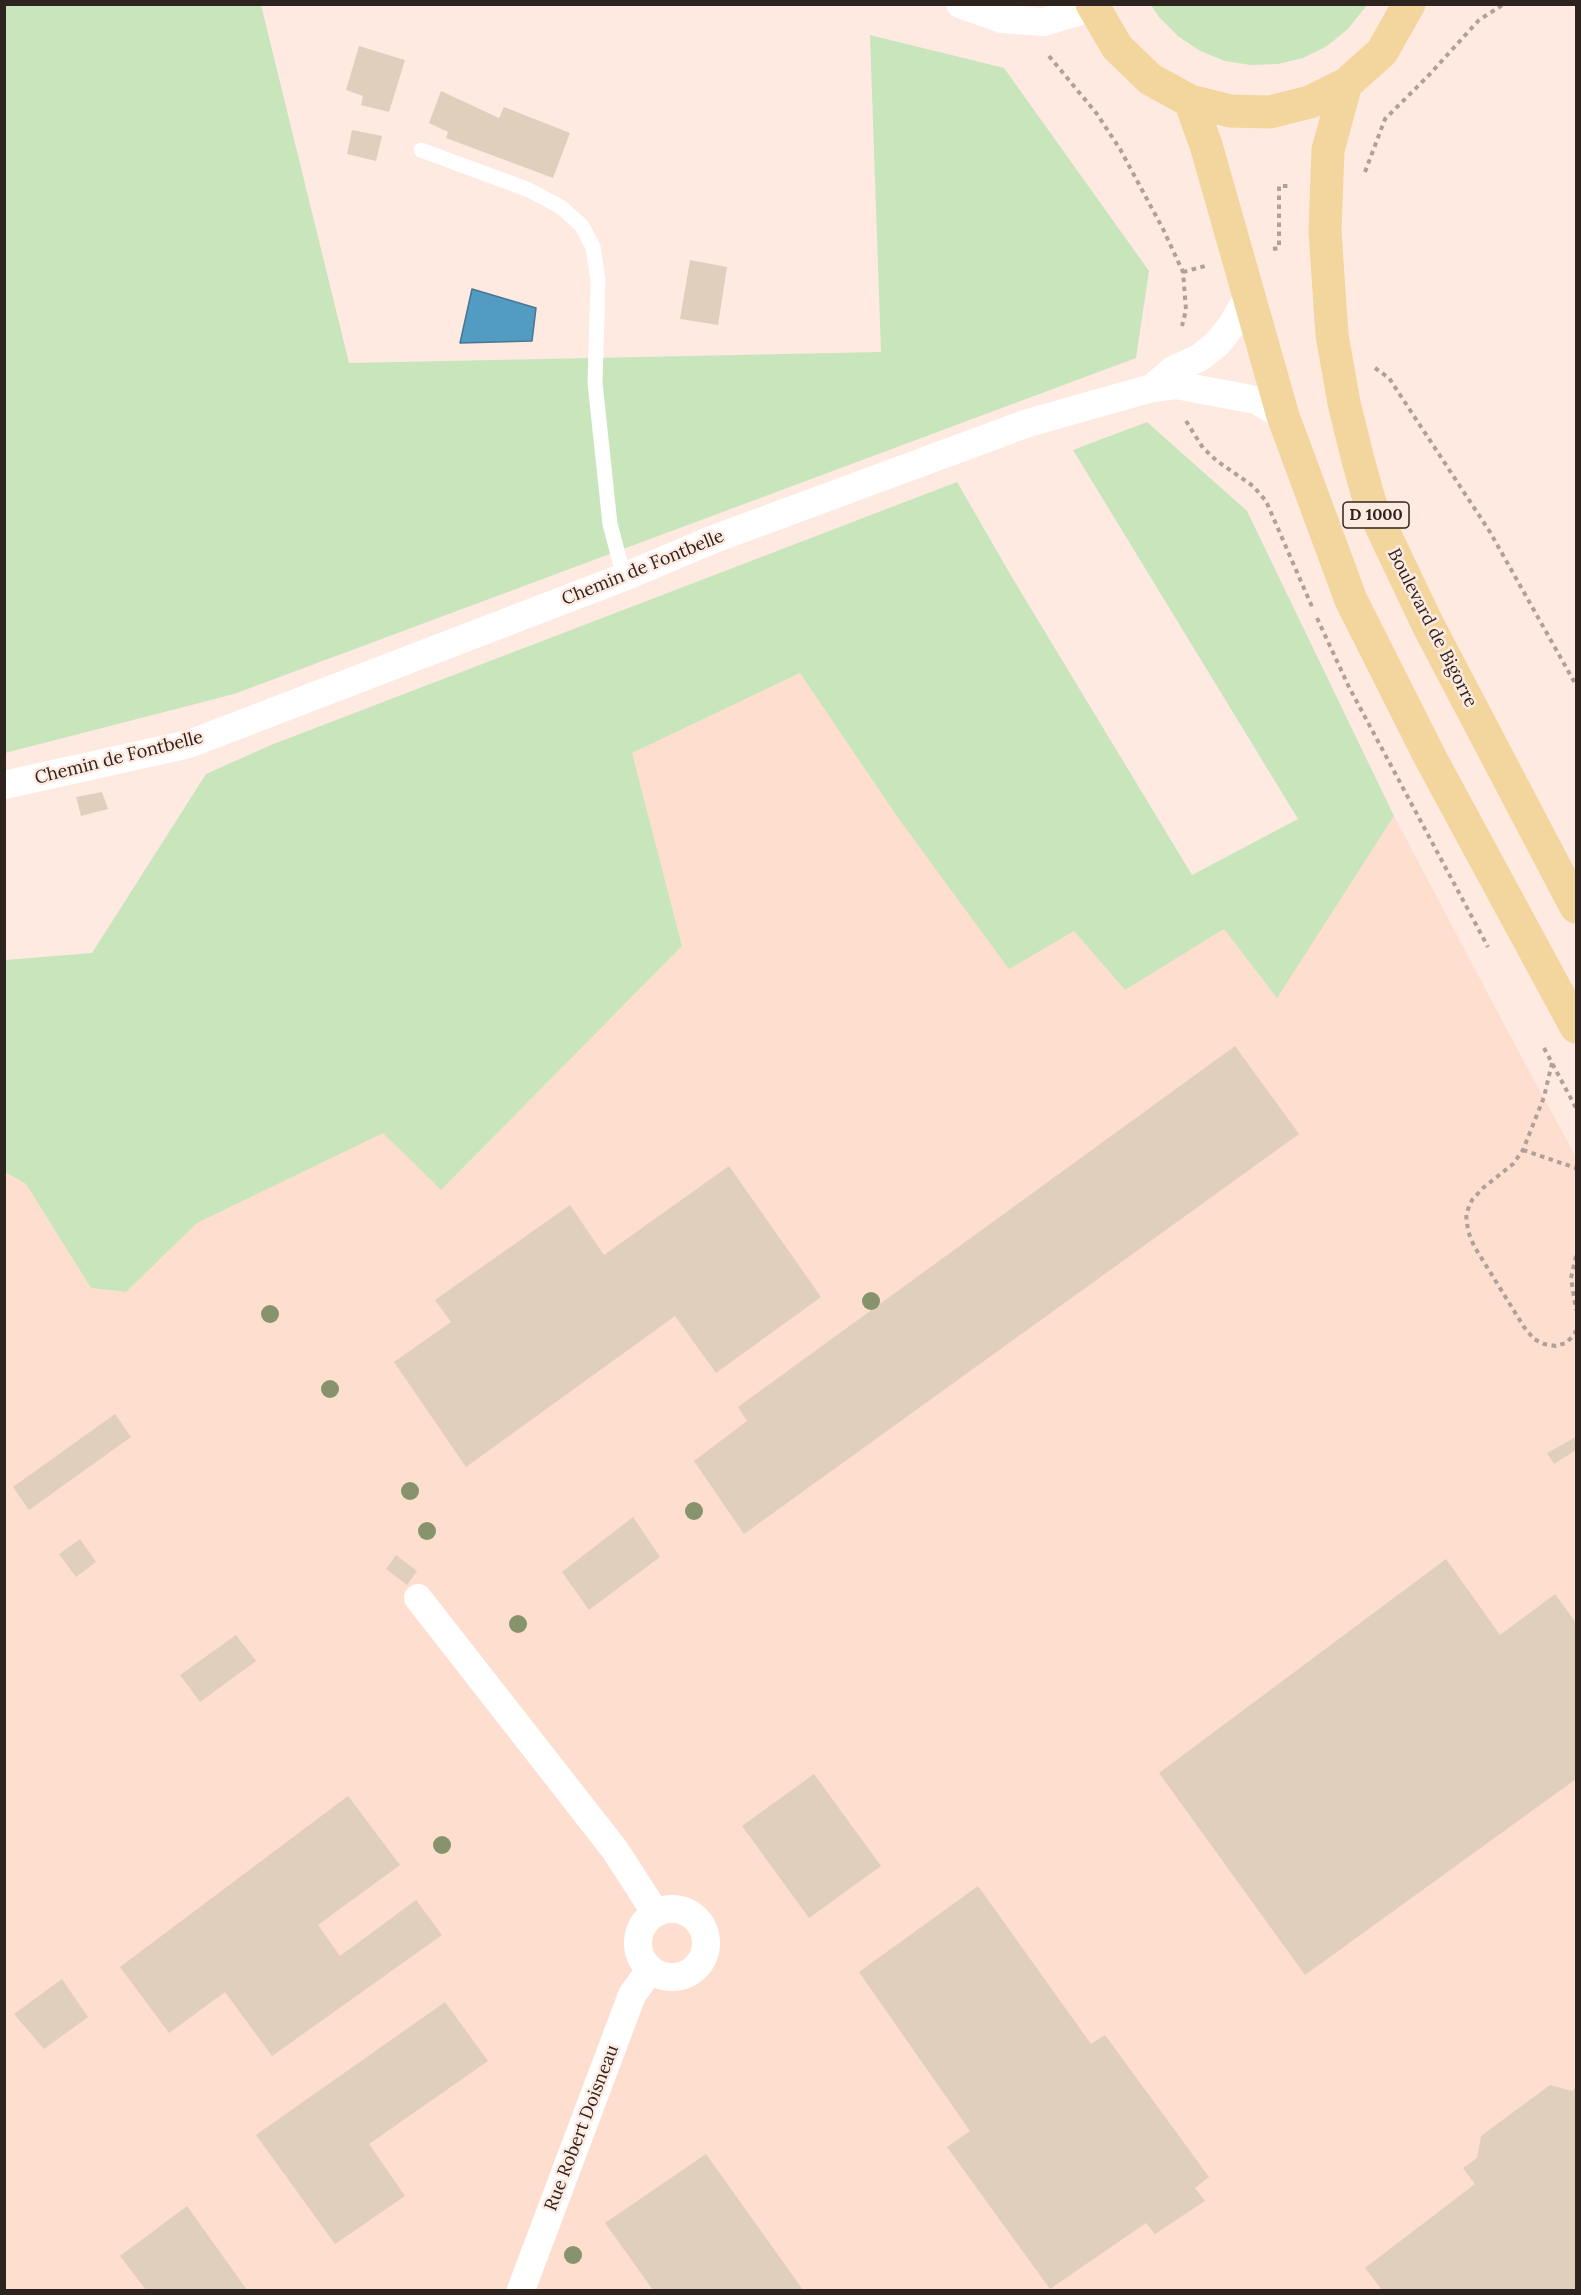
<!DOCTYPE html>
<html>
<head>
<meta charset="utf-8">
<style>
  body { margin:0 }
  #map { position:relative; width:1581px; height:2295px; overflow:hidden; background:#feeae1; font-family:Lora,serif }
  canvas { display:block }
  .frame { position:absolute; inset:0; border:6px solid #2d241f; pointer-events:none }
</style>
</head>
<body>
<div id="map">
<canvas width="1581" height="2295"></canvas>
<div class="frame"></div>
</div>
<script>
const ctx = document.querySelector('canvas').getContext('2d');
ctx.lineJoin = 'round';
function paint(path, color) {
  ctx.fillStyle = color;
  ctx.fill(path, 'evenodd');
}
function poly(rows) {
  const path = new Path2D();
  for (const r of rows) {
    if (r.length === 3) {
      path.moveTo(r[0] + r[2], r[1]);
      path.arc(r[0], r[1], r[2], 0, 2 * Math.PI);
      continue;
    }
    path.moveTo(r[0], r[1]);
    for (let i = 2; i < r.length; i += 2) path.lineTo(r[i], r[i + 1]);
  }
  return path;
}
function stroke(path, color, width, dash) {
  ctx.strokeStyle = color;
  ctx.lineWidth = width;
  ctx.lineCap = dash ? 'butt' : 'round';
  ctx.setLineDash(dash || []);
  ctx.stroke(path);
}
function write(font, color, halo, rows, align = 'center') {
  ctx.font = font + ' Lora,serif';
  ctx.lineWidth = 5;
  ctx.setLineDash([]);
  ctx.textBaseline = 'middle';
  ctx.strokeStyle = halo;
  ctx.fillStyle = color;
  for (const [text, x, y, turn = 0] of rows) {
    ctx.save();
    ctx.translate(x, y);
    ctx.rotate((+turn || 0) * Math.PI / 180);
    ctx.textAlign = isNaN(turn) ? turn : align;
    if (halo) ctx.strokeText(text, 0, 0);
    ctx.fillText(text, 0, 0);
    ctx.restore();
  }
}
const built = poly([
  [800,673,896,815,1074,931,1125,990,1224,929,1277,997,1394,816,1515,1045,1576,1157,1576,2290,5,2290,4,1172,26,1184,91,1288,126,1292,197,1223,383,1132,441,1190,682,946,632,753]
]);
const green = poly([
  [5,5,261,5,349,363,881,352,870,35,1004,68,1149,271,1136,358,234,694,5,753],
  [1151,5,1367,5,1348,29,1327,46,1303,58,1278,64,1251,65,1225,61,1200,51,1178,36,1159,17],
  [1147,422,1247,511,1394,816,1277,998,1224,929,1125,990,1074,931,1009,969,896,815,800,673,632,753,682,946,441,1190,383,1133,197,1223,126,1292,91,1288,26,1184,5,1172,5,960,92,953,206,774,271,745,957,482,1013,579,1192,875,1298,819,1073,450]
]);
const water = poly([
  [472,289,536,308,532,341,460,343,472,289]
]);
const building = poly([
  [359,46,405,60,389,112,361,105,363,96,346,90],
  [441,91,499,118,504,107,570,133,553,178,446,138,448,132,429,123],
  [352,130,382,136,376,161,347,154],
  [690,260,727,267,718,325,680,319],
  [102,792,108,809,81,816,76,797],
  [1235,1046,1299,1134,744,1534,694,1461,747,1421,738,1407],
  [729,1166,821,1297,716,1373,675,1316,466,1467,394,1362,451,1322,435,1300,570,1205,604,1255],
  [115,1414,131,1437,29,1510,13,1487],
  [1576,1437,1576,1450,1554,1464,1547,1453],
  [633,1517,660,1557,589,1610,562,1572],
  [80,1539,96,1562,76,1577,59,1554],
  [396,1555,417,1571,407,1585,386,1569],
  [1446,1559,1500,1635,1555,1594,1576,1623,1576,1779,1305,1975,1159,1773],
  [236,1635,256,1661,200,1702,180,1675],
  [814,1774,881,1866,809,1918,742,1826],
  [348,1796,400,1865,318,1925,340,1956,416,1900,442,1935,272,2056,225,1992,169,2033,120,1967],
  [978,1886,1091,2044,1105,2035,1209,2177,1195,2188,1205,2201,1155,2234,1146,2223,1050,2289,947,2147,970,2131,859,1972],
  [62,1979,88,2017,44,2049,14,2014],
  [445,2002,488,2061,369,2144,405,2196,335,2244,256,2135],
  [1550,2085,1572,2091,1576,2087,1576,2290,1382,2290,1365,2268,1475,2184,1463,2168,1477,2158,1481,2136],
  [706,2154,803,2290,653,2290,605,2223],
  [187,2206,247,2290,146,2290,120,2256]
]);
const path = poly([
  [1049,56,1097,114,1120,149,1163,229,1183,272,1186,310,1182,326],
  [1365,172,1385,119,1429,75,1479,20,1504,4],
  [1273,249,1279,248,1279,186,1291,186],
  [1183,272,1205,266],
  [1375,368,1389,378,1490,532,1576,685],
  [1186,421,1203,448,1217,461,1253,486,1266,501,1313,609],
  [1317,618,1349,687,1488,947],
  [1544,1048,1576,1108],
  [1552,1063,1544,1097,1523,1150,1513,1164,1483,1188,1472,1200,1466,1214,1468,1231,1474,1246,1524,1327,1534,1339,1544,1344,1556,1346,1566,1343,1575,1334,1576,1328],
  [1523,1150,1576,1168],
  [1576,1256,1571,1278,1576,1310]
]);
const lane = poly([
  [421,150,529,190,561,207,582,226,593,247,598,280,595,383,610,524,624,577]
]);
const street = poly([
  [960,4,1002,19,1044,22,1093,7],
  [1152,388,1176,385,1256,400,1283,416],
  [4,785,189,744,624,577,714,539,1028,423,1152,388,1173,370,1199,358,1217,344,1232,325,1248,297],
  [418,1598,615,1850,655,1912],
  [672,1943,34],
  [521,2290,632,1995,650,1970]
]);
const primary = poly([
  [1092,4,1117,47,1150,79,1190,101,1230,111,1270,112,1310,102,1346,84,1382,52,1409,4],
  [1346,84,1328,150,1325,231,1332,335,1344,403,1358,460,1370,503,1428,625,1576,907],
  [1190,101,1206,145,1283,416,1351,600,1431,759,1576,1027]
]);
const trees = [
  [871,1301],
  [270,1314],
  [330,1389],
  [410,1491],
  [694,1511],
  [427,1531],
  [518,1624],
  [442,1845],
  [573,2255]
];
const shields = [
  [1376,515,66]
];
const shieldNames = [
  ["D 1000",1376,515]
];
const streetNames = [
  ["Chemin de Fontbelle",643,568,-22],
  ["Boulevard de Bigorre",1432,628,63],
  ["Chemin de Fontbelle",119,758,-14],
  ["Rue Robert Doisneau",582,2128,-69]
];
paint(built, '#fedece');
paint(green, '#c8e5bc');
paint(water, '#529bc2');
stroke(water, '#477791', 1.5);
paint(building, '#e1cfbd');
stroke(path, '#b0a098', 4, [4.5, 4.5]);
stroke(lane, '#fff', 15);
stroke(street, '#fff', 28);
stroke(primary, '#f2d69d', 33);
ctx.fillStyle = '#87936c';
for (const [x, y] of trees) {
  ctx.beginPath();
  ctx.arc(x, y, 9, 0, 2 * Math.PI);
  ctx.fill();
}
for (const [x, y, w] of shields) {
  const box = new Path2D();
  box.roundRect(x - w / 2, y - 13, w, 26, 4.5);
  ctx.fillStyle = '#feeae1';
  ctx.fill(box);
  stroke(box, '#2d241f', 1.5);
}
write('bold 16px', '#2d241f', null, shieldNames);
write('18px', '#2d241f', '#feeae1', streetNames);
</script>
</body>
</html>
